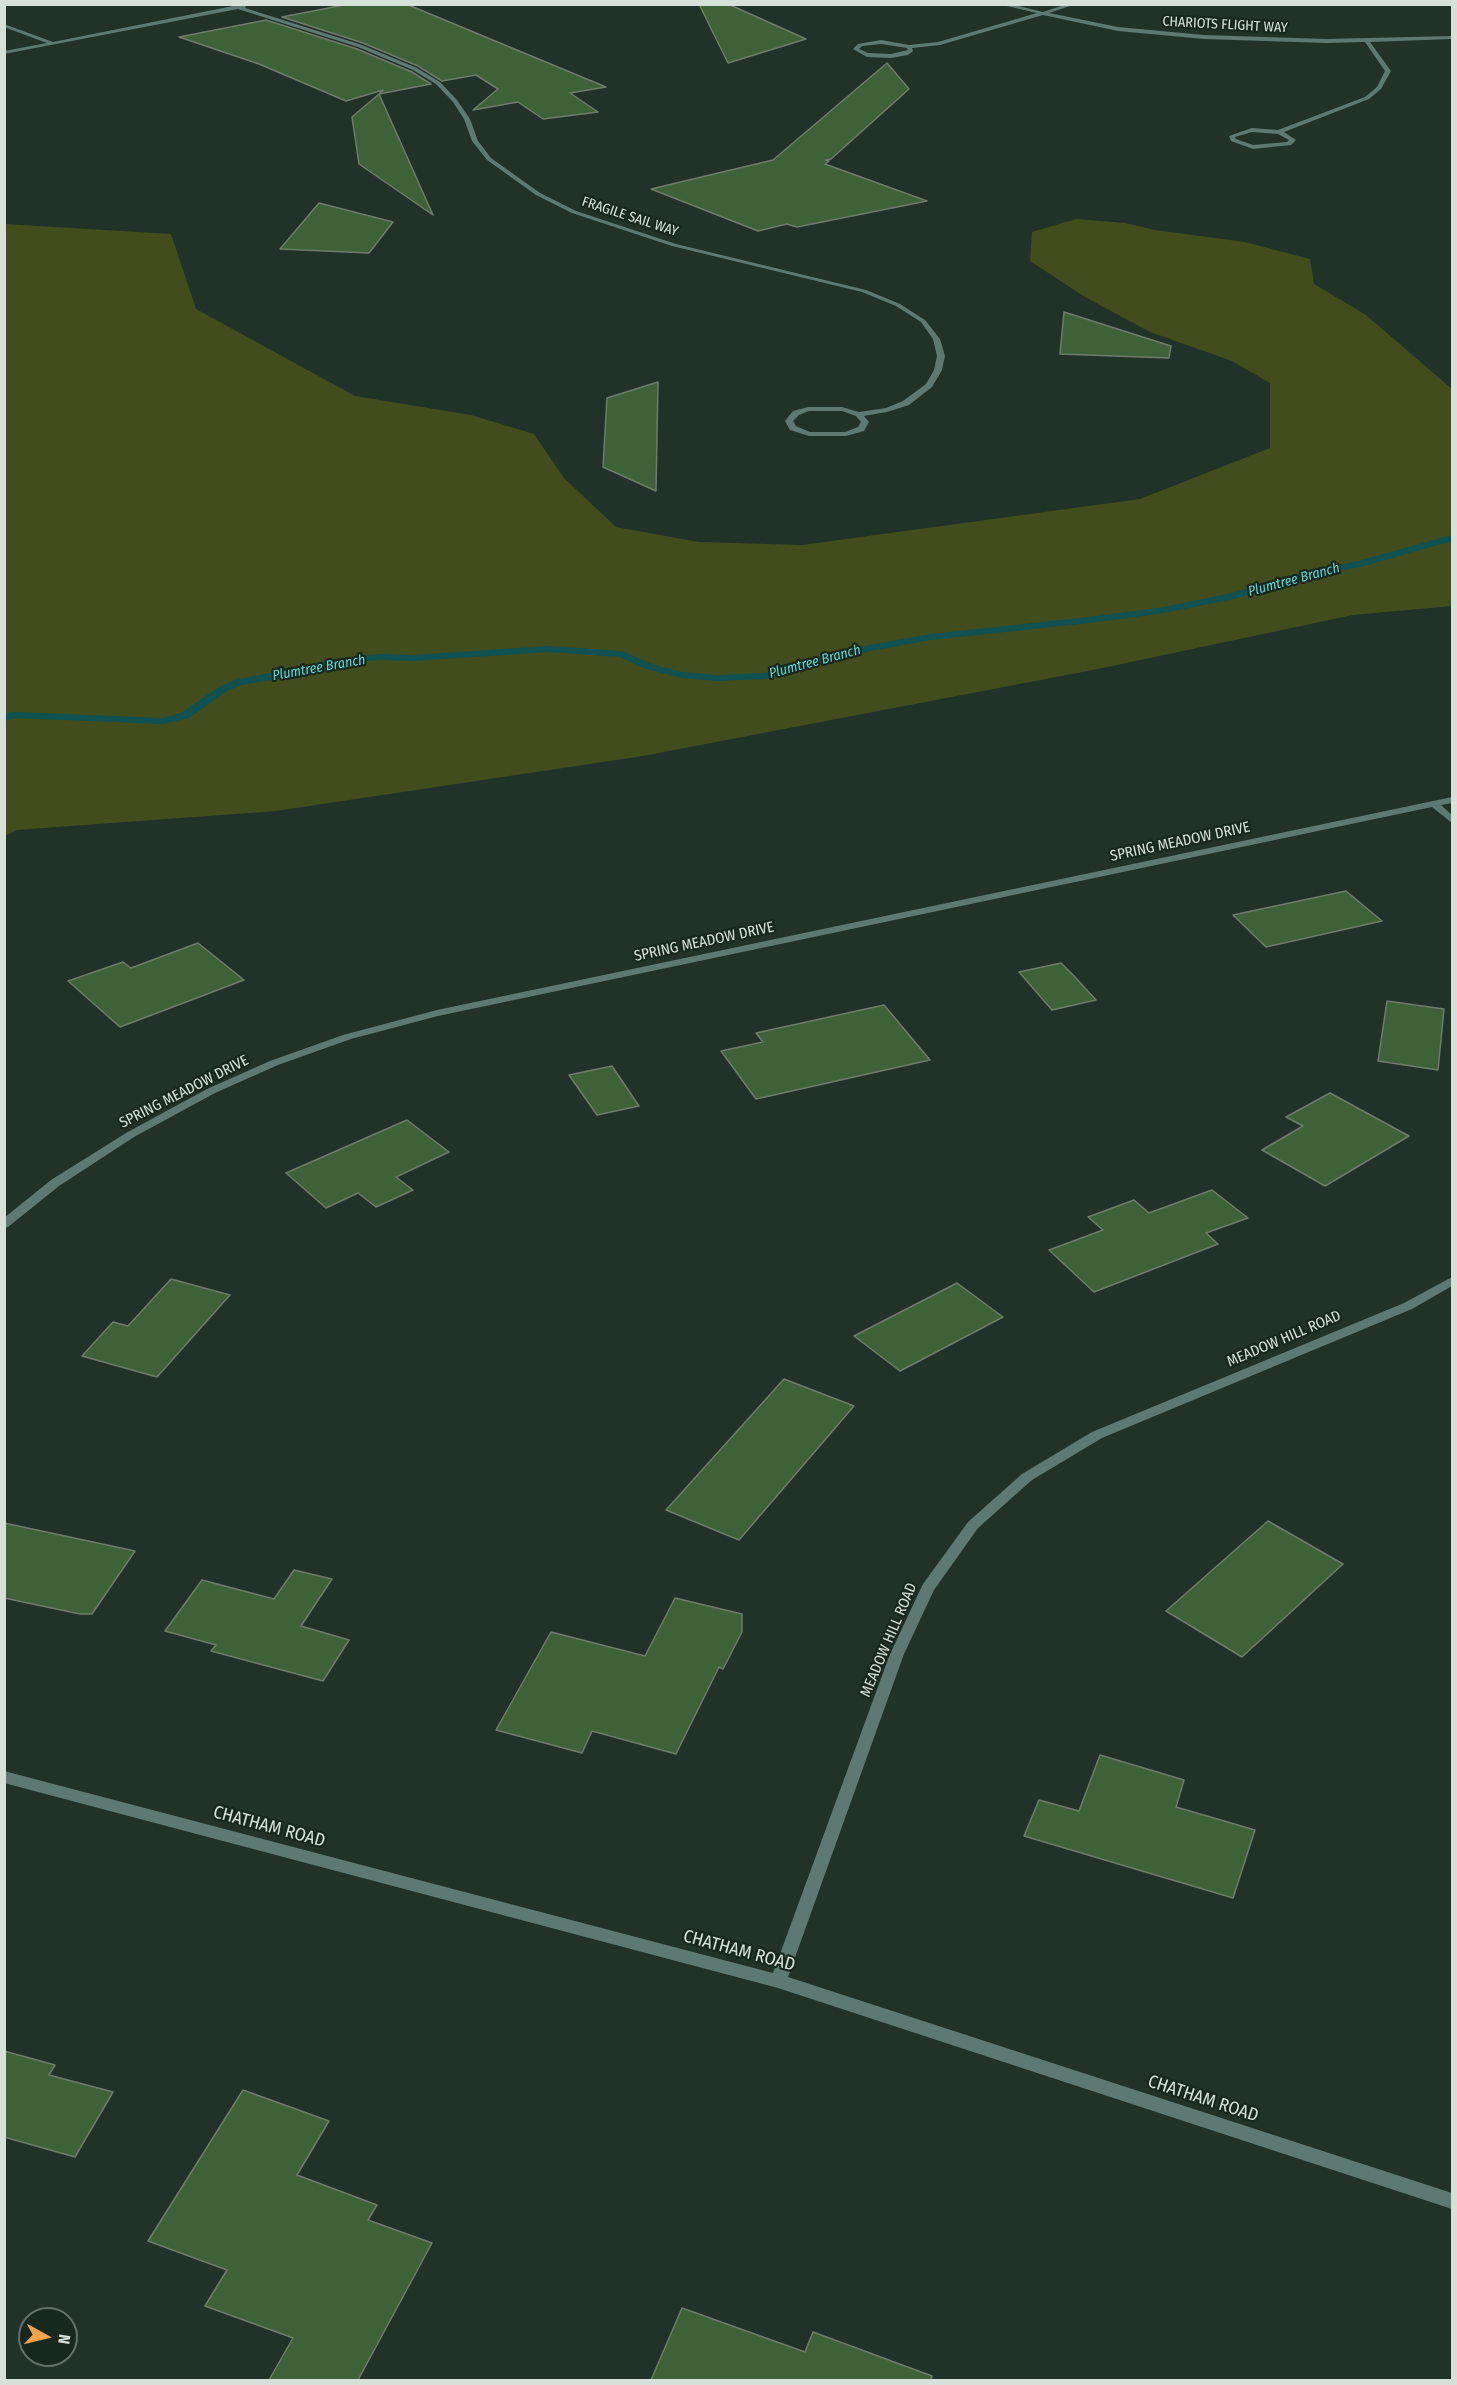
<!DOCTYPE html>
<html>
<head>
<meta charset="utf-8">
<style>
  body { margin:0 }
  #map { position:relative; width:1457px; height:2385px; overflow:hidden; background:#213228; font-family:"Fira Sans Condensed",sans-serif }
  canvas { display:block }
  .frame { position:absolute; inset:0; border:6px solid #d5e0d9; pointer-events:none }
  .north { position:absolute; left:18px; top:2307px; width:60px; height:60px; box-sizing:border-box; background:#17281e; border:2px solid #637269; border-radius:50%; rotate:98deg; font-size:16px; font-weight:700; line-height:24px; text-align:center; color:#d5e0d9 }
  .north::after { content:''; display:block; margin:auto; width:21px; height:27px; background:#f5a346; clip-path:polygon(50% 0,100% 100%,50% 72%,0 100%) }
</style>
</head>
<body>
<div id="map">
<canvas width="1457" height="2385"></canvas>
<div class="frame"></div>
<div class="north">N</div>
</div>
<script>
const ctx = document.querySelector('canvas').getContext('2d');
ctx.lineJoin = 'round';
function paint(path, color) {
  ctx.fillStyle = color;
  ctx.fill(path, 'evenodd');
}
function poly(rows) {
  const path = new Path2D();
  for (const r of rows) {
    path.moveTo(r[0], r[1]);
    for (let i = 2; i < r.length; i += 2) path.lineTo(r[i], r[i + 1]);
  }
  return path;
}
function stroke(path, color, width, dash) {
  ctx.strokeStyle = color;
  ctx.lineWidth = width;
  ctx.lineCap = dash ? 'butt' : 'round';
  ctx.setLineDash(dash || []);
  ctx.stroke(path);
}
function write(font, color, halo, rows, align = 'center') {
  ctx.font = font + ' "Fira Sans Condensed",sans-serif';
  ctx.lineWidth = 4.5;
  ctx.setLineDash([]);
  ctx.textBaseline = 'middle';
  ctx.strokeStyle = halo;
  ctx.fillStyle = color;
  for (const [text, x, y, turn = 0] of rows) {
    ctx.save();
    ctx.translate(x, y);
    ctx.rotate((+turn || 0) * Math.PI / 180);
    ctx.textAlign = isNaN(turn) ? turn : align;
    if (halo) ctx.strokeText(text, 0, 0);
    ctx.fillText(text, 0, 0);
    ctx.restore();
  }
}
const green = poly([
  [1076,219,1125,223,1155,230,1245,242,1310,259,1314,284,1366,315,1452,389,1452,606,1353,615,1098,669,643,756,276,811,17,830,5,836,5,224,171,234,196,309,355,396,471,415,534,434,564,478,616,527,699,542,802,545,1140,499,1270,448,1270,383,1232,361,1150,332,1085,297,1030,261,1032,232]
]);
const stream = poly([
  [1452,535,1452,541,1364,566,1290,582,1234,599,1164,613,1098,622,931,640,870,651,765,679,717,681,682,678,646,669,620,657,549,652,413,661,379,660,341,664,292,676,242,685,227,691,189,718,163,724,15,718,4,721,4,714,14,712,163,718,181,713,219,687,235,680,341,658,379,654,413,655,549,646,622,651,654,665,682,672,717,675,765,673,869,645,931,634,1098,616,1164,607,1232,593,1284,577,1358,561,1452,535]
]);
const building = poly([
  [349,4,406,4,606,87,570,93,598,112,543,119,518,102,473,110,498,89,476,75,442,81,418,66,363,43,282,17,349,4],
  [699,4,728,4,806,39,728,63,699,4],
  [266,20,357,49,412,72,431,84,379,94,383,90,346,101,259,64,179,37,266,20],
  [887,63,909,89,831,159,826,160,829,161,825,164,927,201,797,227,787,224,758,231,651,189,773,160,887,63],
  [379,94,433,215,359,164,352,117,379,94],
  [319,203,393,222,369,253,280,249,319,203],
  [1064,312,1171,346,1169,358,1060,354,1064,312],
  [658,382,656,491,603,467,607,398,658,382],
  [1346,891,1382,921,1266,947,1233,915,1346,891],
  [198,943,244,980,120,1027,68,981,123,962,131,968,198,943],
  [1061,963,1074,976,1096,1000,1052,1010,1019,972,1061,963],
  [1387,1001,1444,1009,1438,1070,1378,1061,1387,1001],
  [884,1005,930,1060,756,1099,721,1051,763,1042,756,1033,884,1005],
  [612,1066,639,1106,597,1115,569,1075,612,1066],
  [1330,1093,1409,1136,1325,1186,1262,1150,1303,1126,1286,1117,1330,1093],
  [407,1120,449,1152,396,1177,413,1190,376,1207,358,1193,326,1208,286,1173,407,1120],
  [1212,1190,1248,1218,1206,1233,1218,1244,1094,1292,1049,1250,1103,1230,1088,1217,1134,1200,1149,1213,1212,1190],
  [171,1279,230,1295,157,1377,82,1356,113,1322,128,1326,171,1279],
  [957,1283,1003,1317,900,1371,854,1336,957,1283],
  [784,1379,854,1406,739,1540,666,1510,784,1379],
  [1268,1521,1343,1564,1242,1657,1166,1611,1268,1521],
  [4,1523,135,1551,92,1614,80,1614,4,1598,4,1523],
  [294,1570,332,1579,301,1626,349,1640,323,1681,211,1651,216,1645,165,1631,202,1580,274,1599,294,1570],
  [675,1598,742,1614,742,1632,723,1669,719,1667,676,1754,592,1731,582,1753,496,1730,551,1632,645,1656,675,1598],
  [1100,1755,1184,1780,1176,1807,1255,1830,1233,1898,1024,1836,1039,1800,1079,1811,1100,1755],
  [4,2051,55,2065,49,2075,113,2092,75,2157,4,2137,4,2051],
  [243,2090,329,2121,297,2175,377,2205,368,2220,432,2243,358,2380,269,2380,293,2338,205,2306,227,2270,148,2241,243,2090],
  [682,2308,805,2352,813,2332,932,2376,931,2380,651,2380,682,2308]
]);
const minor = poly([
  [998,4,1010,4,1043,12,1067,4,1076,4,1049,13,1118,27,1204,35,1326,39,1452,36,1452,39,1370,42,1391,71,1381,89,1369,99,1284,132,1296,140,1291,145,1253,149,1231,141,1229,136,1252,128,1278,130,1365,97,1377,87,1385,71,1365,42,1326,43,1204,39,1118,31,1043,15,940,45,912,48,913,51,908,55,891,58,867,57,853,49,858,44,881,40,909,45,938,42,1037,13,998,4],
  [881,44,907,48,908,50,891,54,868,53,859,49,862,46,881,44],
  [1252,132,1278,134,1289,140,1287,142,1253,145,1236,139,1235,137,1252,132],
  [238,5,247,5,245,8,362,45,417,68,440,82,457,100,470,119,478,141,491,158,540,193,576,211,676,244,866,290,900,304,925,320,940,339,945,356,942,370,932,387,909,405,887,412,864,416,869,422,864,431,846,436,809,436,790,430,785,421,793,411,808,407,842,407,859,412,886,408,903,401,926,384,934,370,937,356,933,339,921,322,896,306,862,292,672,246,572,213,536,195,487,160,472,141,464,119,453,102,436,84,413,70,358,47,238,9,4,54,4,51,47,43,4,27,4,24,53,42,238,5],
  [809,411,842,411,856,416,861,422,858,427,845,432,810,432,796,426,793,421,799,415,809,411],
  [1452,797,1452,803,1441,805,1452,815,1452,823,1432,807,438,1016,351,1039,278,1065,215,1093,134,1137,59,1186,8,1227,4,1228,4,1218,51,1180,126,1133,207,1089,270,1061,343,1035,437,1010,1452,797],
  [1452,1277,1452,1286,1412,1309,1102,1438,1032,1480,978,1528,934,1590,904,1654,788,1977,1452,2193,1452,2209,778,1988,4,1783,4,1771,773,1973,890,1654,923,1584,968,1522,1022,1474,1092,1432,1404,1303,1452,1277]
]);
const farStreetnames = [
  ["CHARIOTS FLIGHT WAY",1225,25,3],
  ["FRAGILE SAIL WAY",630,217,18]
];
const farWaternames = [
  ["Plumtree Branch",1294,580,-15],
  ["Plumtree Branch",815,662,-15],
  ["Plumtree Branch",319,668,-10]
];
const streetNames = [
  ["SPRING MEADOW DRIVE",1180,842,-12],
  ["SPRING MEADOW DRIVE",704,942,-12],
  ["SPRING MEADOW DRIVE",184,1092,-27],
  ["MEADOW HILL ROAD",1284,1339,-23],
  ["MEADOW HILL ROAD",889,1640,-67]
];
const nearStreetnames = [
  ["CHATHAM ROAD",269,1827,15],
  ["CHATHAM ROAD",739,1951,15],
  ["CHATHAM ROAD",1203,2099,18]
];
paint(green, '#414d1c');
paint(stream, '#105152');
paint(building, '#3e6137');
stroke(building, '#6f7c6c', 1.5);
paint(minor, '#5d7972');
write('14px', '#d5e0d9', '#17281e', farStreetnames);
write('italic 14px', '#5ed6d7', '#17281e', farWaternames);
write('15px', '#d5e0d9', '#17281e', streetNames);
write('18px', '#d5e0d9', '#17281e', nearStreetnames);
</script>
</body>
</html>
